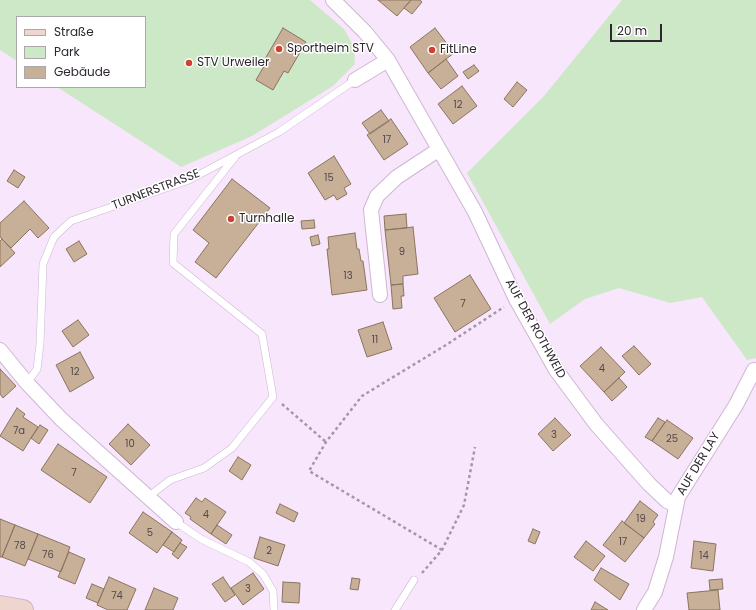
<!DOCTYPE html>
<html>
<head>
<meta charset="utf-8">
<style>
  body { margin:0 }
  #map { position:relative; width:756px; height:610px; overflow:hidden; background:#f8e6fc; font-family:Poppins,sans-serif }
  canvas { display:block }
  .legend { position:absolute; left:16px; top:16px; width:130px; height:72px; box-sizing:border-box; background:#fff; border:1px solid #aba8ac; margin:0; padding:5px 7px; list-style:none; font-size:12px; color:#2e2630 }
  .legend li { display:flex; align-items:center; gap:8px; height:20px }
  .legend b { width:20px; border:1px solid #aba8ac }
  .scale { position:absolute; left:610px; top:24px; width:52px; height:18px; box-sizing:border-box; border:2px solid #2e2630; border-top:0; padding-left:5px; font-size:12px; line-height:14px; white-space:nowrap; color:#2e2630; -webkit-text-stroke:3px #fff; paint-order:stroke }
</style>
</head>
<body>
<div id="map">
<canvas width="756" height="610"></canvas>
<ul class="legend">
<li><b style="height:5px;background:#eed6ce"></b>Straße</li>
<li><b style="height:11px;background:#cde8c7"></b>Park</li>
<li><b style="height:11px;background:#c8b098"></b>Gebäude</li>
</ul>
<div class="scale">20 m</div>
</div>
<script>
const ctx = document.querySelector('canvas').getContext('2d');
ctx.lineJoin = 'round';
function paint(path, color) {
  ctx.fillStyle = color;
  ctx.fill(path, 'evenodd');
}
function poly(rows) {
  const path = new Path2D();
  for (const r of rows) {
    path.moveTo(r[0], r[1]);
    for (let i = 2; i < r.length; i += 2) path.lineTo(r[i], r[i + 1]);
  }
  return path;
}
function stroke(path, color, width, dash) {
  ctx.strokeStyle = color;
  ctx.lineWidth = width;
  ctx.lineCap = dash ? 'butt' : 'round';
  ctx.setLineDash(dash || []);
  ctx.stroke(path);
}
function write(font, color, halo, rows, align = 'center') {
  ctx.font = font + ' Poppins,sans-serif';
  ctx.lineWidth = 3;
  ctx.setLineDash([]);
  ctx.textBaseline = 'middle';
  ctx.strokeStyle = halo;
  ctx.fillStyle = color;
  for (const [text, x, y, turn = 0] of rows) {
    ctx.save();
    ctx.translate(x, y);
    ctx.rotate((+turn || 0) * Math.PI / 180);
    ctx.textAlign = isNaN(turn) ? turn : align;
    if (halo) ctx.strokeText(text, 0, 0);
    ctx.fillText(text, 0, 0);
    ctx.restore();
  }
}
const green = poly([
  [0,0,310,0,344,29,354,47,355,64,333,86,252,136,181,167,57,87,145,87,145,17,17,17,17,61,0,50],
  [622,0,756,0,756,358,747,360,702,297,670,303,619,288,585,299,550,324,467,173,544,96]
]);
const building = poly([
  [378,0,411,0,397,16,378,0],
  [411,0,420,0,422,2,412,14,404,8,411,0],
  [283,28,306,42,288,73,284,71,273,90,256,80,267,61,265,59,283,28],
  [435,28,454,53,428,73,410,47,435,28],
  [446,59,458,76,441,89,428,73,446,59],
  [474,65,479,71,468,79,463,72,474,65],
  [517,82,527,90,513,107,504,99,517,82],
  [462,86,477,106,453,124,438,104,462,86],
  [381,110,389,121,370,134,362,123,381,110],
  [391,119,408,144,384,160,367,135,391,119],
  [334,156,351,184,344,188,347,194,337,200,334,195,325,200,308,173,334,156],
  [14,170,25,177,18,188,7,181,14,170],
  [232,179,270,208,216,278,195,262,209,243,193,230,232,179],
  [24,201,49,228,38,238,30,229,11,248,0,237,0,223,24,201],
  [406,214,407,228,385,230,384,216,406,214],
  [314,220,315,228,302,229,301,221,314,220],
  [413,227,418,274,403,276,403,284,391,285,385,230,413,227],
  [355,233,357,249,359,249,361,261,363,261,367,290,332,295,327,249,329,249,328,237,355,233],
  [318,235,320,244,312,246,310,237,318,235],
  [2,239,15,253,0,267,0,241,2,239],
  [79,241,87,254,74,262,66,249,79,241],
  [470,275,491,309,455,332,434,298,470,275],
  [403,284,404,296,401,296,402,308,393,309,391,285,403,284],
  [78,320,89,335,73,347,62,331,78,320],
  [383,322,392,349,367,357,358,330,383,322],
  [634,346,651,364,639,375,622,356,634,346],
  [601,347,625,372,604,392,580,366,601,347],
  [80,352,94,378,70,392,56,365,80,352],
  [0,369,16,386,3,398,0,394,0,369],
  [619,378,627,387,612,401,604,392,619,378],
  [17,408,25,414,23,417,38,427,23,451,0,436,17,408],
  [555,418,571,435,553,451,538,434,555,418],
  [658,418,665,422,652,441,645,437,658,418],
  [667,420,693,438,678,459,652,441,667,420],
  [128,424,150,445,131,465,109,444,128,424],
  [40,425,48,430,39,444,31,438,40,425],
  [58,444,107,477,90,503,41,470,58,444],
  [238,457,251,465,242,480,229,471,238,457],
  [196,498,202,502,205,498,226,512,211,534,190,519,191,517,185,513,196,498],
  [640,501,658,515,653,522,655,524,644,538,624,523,640,501],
  [280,504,298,513,294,522,276,513,280,504],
  [143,512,172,532,157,553,129,533,143,512],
  [0,519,15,525,2,557,0,557,0,519],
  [622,521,644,538,625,562,603,545,622,521],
  [15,525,38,534,25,566,2,557,15,525],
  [217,525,232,535,226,544,211,534,217,525],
  [533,529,540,532,535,544,528,541,533,529],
  [172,532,182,540,174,552,163,545,172,532],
  [38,534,70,547,61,572,28,559,38,534],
  [260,537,285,545,278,566,254,558,260,537],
  [586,541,605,556,593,571,574,557,586,541],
  [694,541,716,544,713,571,691,568,694,541],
  [180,543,187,547,178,559,172,554,180,543],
  [69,552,85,559,75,584,58,577,69,552],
  [601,568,629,584,620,600,594,580,601,568],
  [253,573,264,589,243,605,231,588,253,573],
  [109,577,136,589,127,610,108,610,97,605,109,577],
  [223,577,235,595,225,602,212,584,223,577],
  [352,578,360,579,358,590,350,589,352,578],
  [722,579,723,589,710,590,709,580,722,579],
  [283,582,300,583,299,603,282,602,283,582],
  [92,584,104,589,98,603,86,598,92,584],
  [154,588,178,598,173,610,145,610,154,588],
  [718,590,720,610,689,610,687,593,718,590],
  [595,602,608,610,591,610,595,602]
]);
const path = poly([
  [282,404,326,442],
  [442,550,309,471,326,442,362,396,446,345,504,307],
  [422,573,442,550,464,505,475,447]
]);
const lane = poly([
  [27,383,37,369,40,344,43,264,54,237,71,221,189,180,279,132,355,80],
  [148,497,170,480,204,468,232,448,273,397,262,334,173,263,174,234,235,157],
  [176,522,201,539,249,562,263,574,273,591,274,610],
  [395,610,414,580]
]);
const street = poly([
  [333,0,365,32,388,60,475,212,516,299,556,370,596,424,649,484,667,501,676,505],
  [355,80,388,60],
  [380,295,371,210,377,196,397,177,438,150],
  [0,350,27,383,61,419,176,522],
  [644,610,655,592,666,557,678,497,736,405,754,370]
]);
const secondary = poly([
  [0,606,23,610]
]);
const markers = [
  [279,49,4,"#ce4232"],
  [432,50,4,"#ce4232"],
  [189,63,4,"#ce4232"],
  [231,219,4,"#ce4232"]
];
const numberNames = [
  ["12",458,105],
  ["17",387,140],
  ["15",329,178],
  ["9",402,252],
  ["13",348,276],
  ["7",463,304],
  ["11",375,340],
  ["4",602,369],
  ["12",75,372],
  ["7a",19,431],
  ["3",554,435],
  ["25",672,439],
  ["10",130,444],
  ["7",74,473],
  ["4",206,515],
  ["19",641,519],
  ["5",150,533],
  ["17",623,542],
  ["78",20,546],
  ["2",269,551],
  ["76",48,555],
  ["14",704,556],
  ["3",248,589],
  ["74",117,596]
];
const poiNames = [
  ["Sportheim STV",287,49],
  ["FitLine",440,50],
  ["STV Urweiler",197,63],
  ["Turnhalle",239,219]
];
const streetNames = [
  ["TURNERSTRASSE",156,190,-21],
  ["AUF DER ROTHWEID",535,329,61],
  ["AUF DER LAY",699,464,-59]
];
paint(green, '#cde8c7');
paint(building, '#c8b098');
stroke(building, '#8b745e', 1);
stroke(lane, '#cdb7d1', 8);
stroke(street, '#cdb7d1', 16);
stroke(secondary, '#cdb7d1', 22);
stroke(path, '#a597a8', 2.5, [3, 3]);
stroke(lane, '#fff', 7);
stroke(street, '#fff', 14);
stroke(secondary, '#eed6ce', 20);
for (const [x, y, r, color] of markers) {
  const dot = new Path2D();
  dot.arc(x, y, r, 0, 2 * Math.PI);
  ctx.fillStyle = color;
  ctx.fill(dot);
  stroke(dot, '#fff', 1.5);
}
write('10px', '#54484a', null, numberNames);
write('12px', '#2e2630', '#fff', poiNames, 'left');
write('12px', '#2e2630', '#fff', streetNames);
</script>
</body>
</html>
